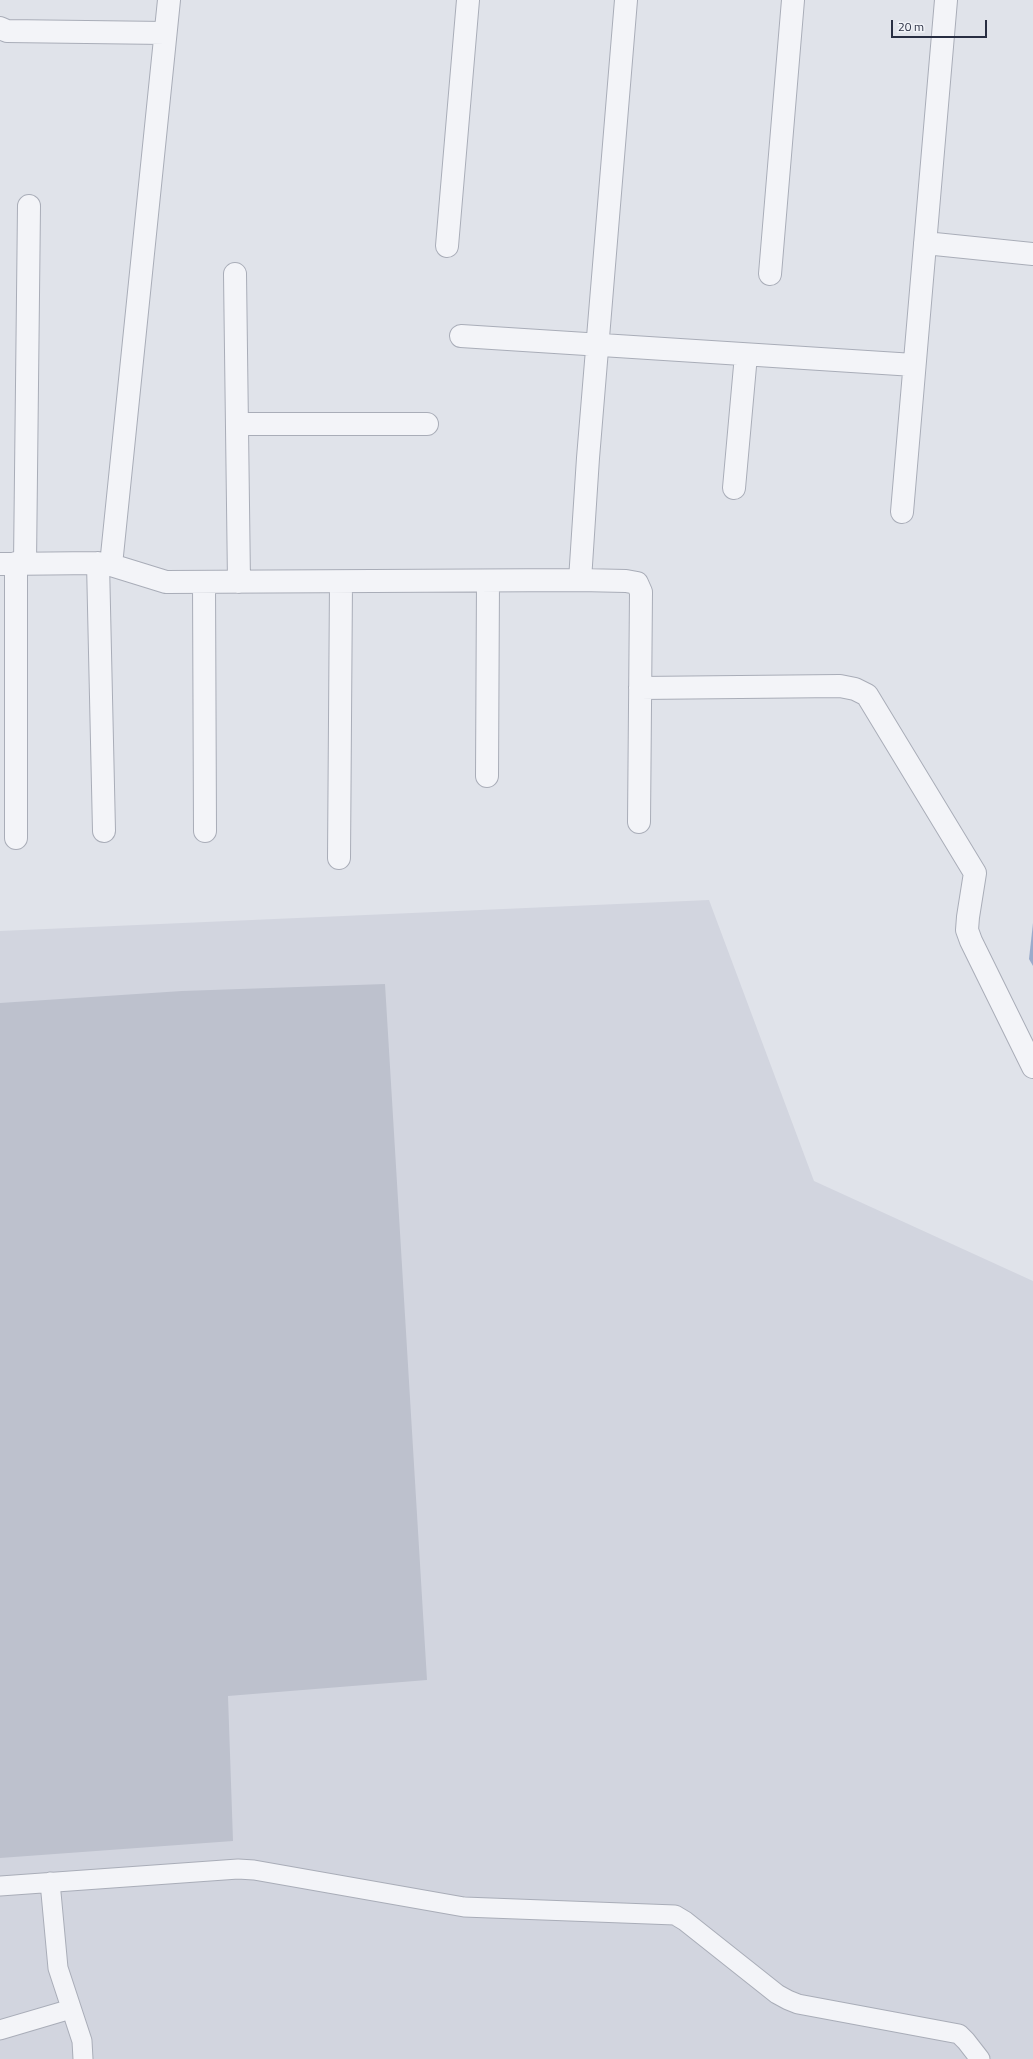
<!DOCTYPE html>
<html>
<head>
<meta charset="utf-8">
<style>
  body { margin:0 }
  #map { position:relative; width:1033px; height:2059px; overflow:hidden; background:#e0e3ea; font-family:"Titillium Web",sans-serif }
  canvas { display:block }
  .scale { position:absolute; left:891px; top:20px; width:96px; height:18px; box-sizing:border-box; border:2px solid #282e42; border-top:0; padding-left:5px; font-size:12px; line-height:14px; white-space:nowrap; color:#282e42; -webkit-text-stroke:3px #f0f2f7; paint-order:stroke }
</style>
</head>
<body>
<div id="map">
<canvas width="1033" height="2059"></canvas>
<div class="scale">20 m</div>
</div>
<script>
const ctx = document.querySelector('canvas').getContext('2d');
ctx.lineJoin = 'round';
function paint(path, color) {
  ctx.fillStyle = color;
  ctx.fill(path, 'evenodd');
}
function poly(rows) {
  const path = new Path2D();
  for (const r of rows) {
    path.moveTo(r[0], r[1]);
    for (let i = 2; i < r.length; i += 2) path.lineTo(r[i], r[i + 1]);
  }
  return path;
}
function stroke(path, color, width, dash) {
  ctx.strokeStyle = color;
  ctx.lineWidth = width;
  ctx.lineCap = dash ? 'butt' : 'round';
  ctx.setLineDash(dash || []);
  ctx.stroke(path);
}
const built = poly([
  [709,900,814,1181,1033,1281,1033,2059,0,2059,0,931]
]);
const water = poly([
  [1033,923,1033,966,1029,959]
]);
const building = poly([
  [385,984,427,1680,228,1696,233,1841,0,1858,0,1003,182,991]
]);
const lane = poly([
  [50,1882,58,1968,82,2041,83,2059],
  [0,1886,238,1869,254,1870,464,1907,675,1915,685,1921,777,1994,788,2000,798,2004,959,2034,966,2041,980,2059],
  [0,2030,71,2009]
]);
const street = poly([
  [0,28,7,31,165,33],
  [925,243,1033,254],
  [447,246,468,0],
  [235,274,239,582],
  [770,274,793,0],
  [461,336,914,365],
  [237,424,427,424],
  [734,488,746,355],
  [902,512,946,0],
  [25,563,29,206],
  [98,563,104,831],
  [0,564,98,563,111,565,166,582,580,580,626,581,637,583,641,592,639,822],
  [111,565,169,0],
  [580,580,588,458,626,0],
  [204,582,205,831],
  [640,688,840,686,855,689,867,695,975,873,968,917,967,930,971,941,1033,1067],
  [487,776,488,581],
  [16,838,16,563],
  [339,858,341,582]
]);
paint(built, '#d2d5df');
paint(water, '#9aabcb');
paint(building, '#bdc1cd');
stroke(lane, '#a9adb8', 21);
stroke(street, '#a9adb8', 24);
stroke(lane, '#f3f4f8', 19);
stroke(street, '#f3f4f8', 22);
</script>
</body>
</html>
